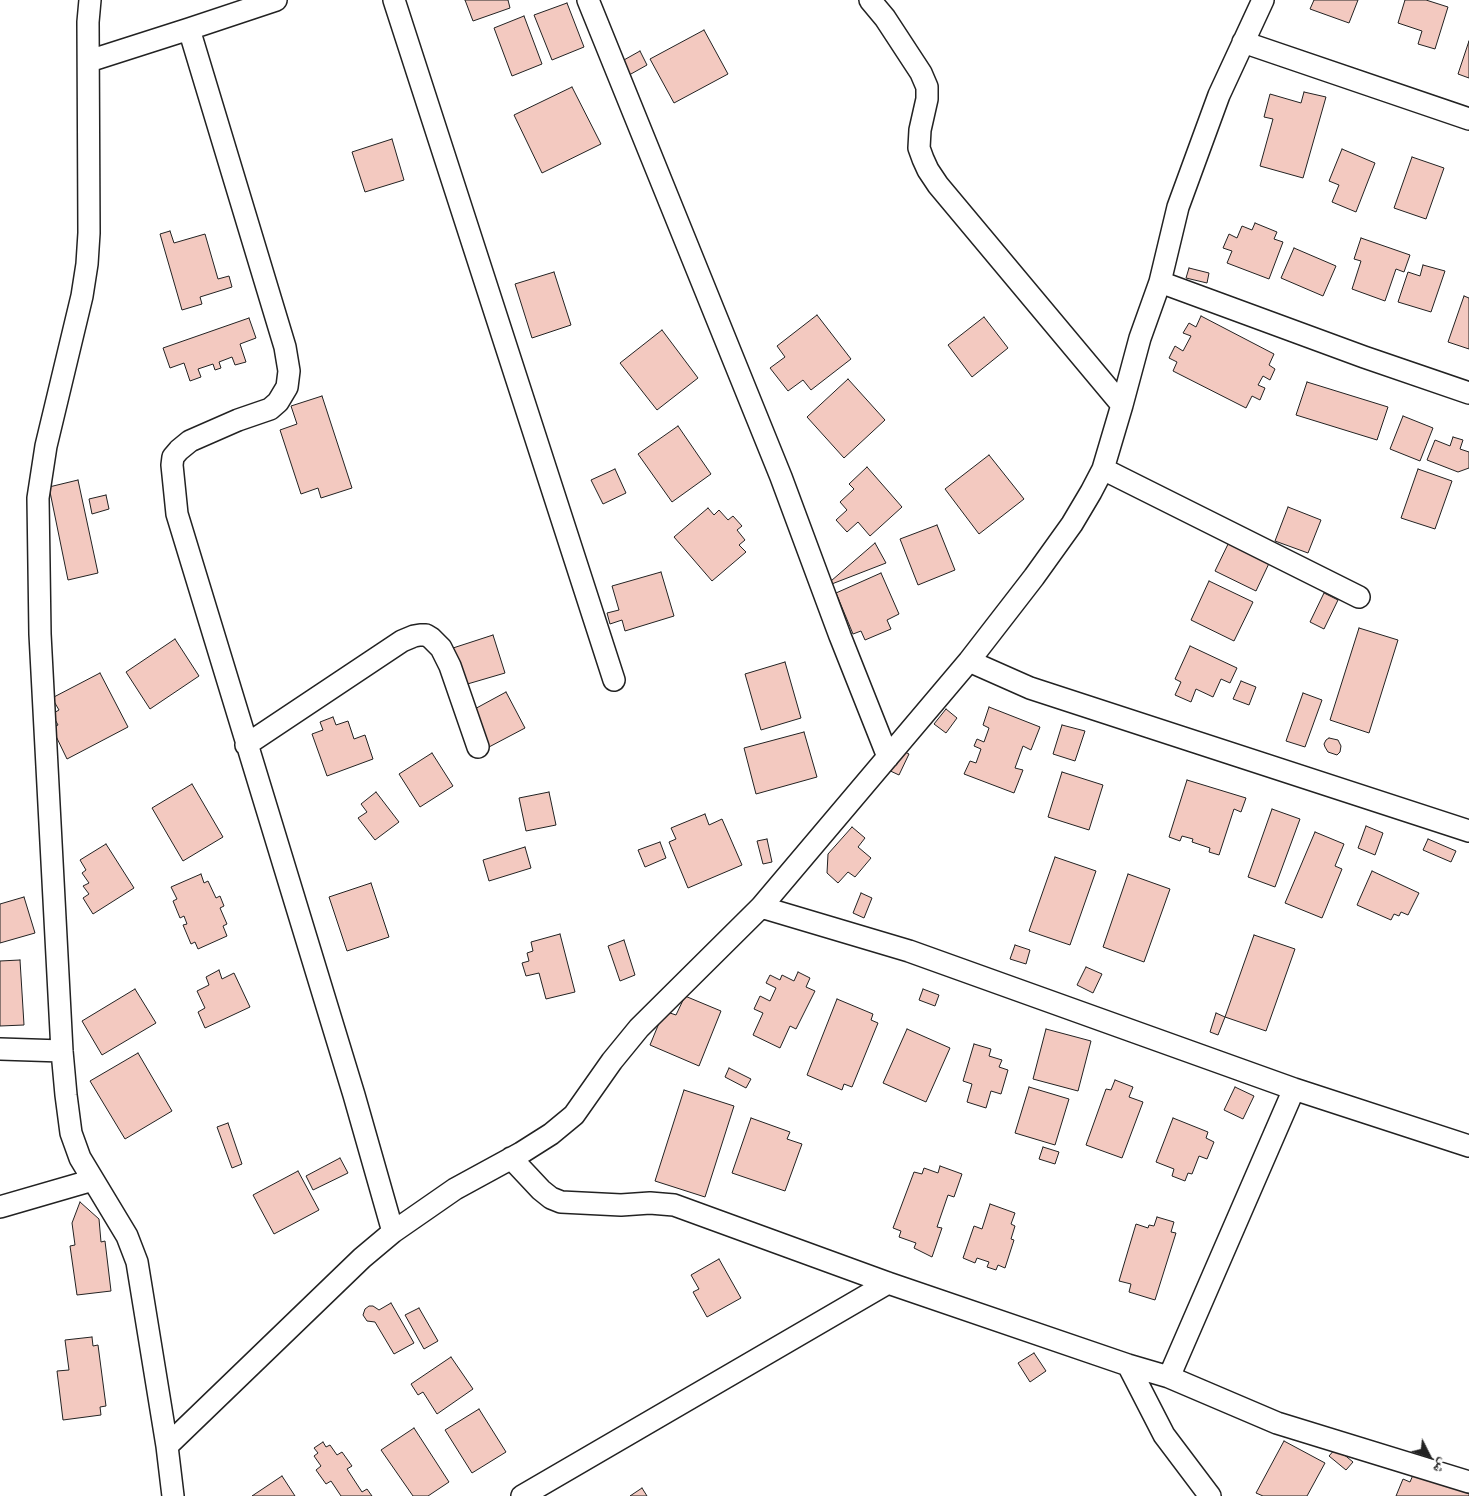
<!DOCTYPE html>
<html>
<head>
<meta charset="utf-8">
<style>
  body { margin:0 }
  #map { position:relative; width:1469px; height:1496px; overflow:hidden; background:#fff; font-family:Karla,"Noto Naskh Arabic",sans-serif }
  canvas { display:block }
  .north { position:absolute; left:1404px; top:1431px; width:50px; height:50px; -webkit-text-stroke:4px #fff; paint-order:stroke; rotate:131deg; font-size:14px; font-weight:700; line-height:20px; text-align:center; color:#222 }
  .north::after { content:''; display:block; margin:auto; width:18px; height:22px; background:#222; clip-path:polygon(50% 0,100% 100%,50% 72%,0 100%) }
</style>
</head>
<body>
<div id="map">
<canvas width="1469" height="1496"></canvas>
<div class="north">ش</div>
</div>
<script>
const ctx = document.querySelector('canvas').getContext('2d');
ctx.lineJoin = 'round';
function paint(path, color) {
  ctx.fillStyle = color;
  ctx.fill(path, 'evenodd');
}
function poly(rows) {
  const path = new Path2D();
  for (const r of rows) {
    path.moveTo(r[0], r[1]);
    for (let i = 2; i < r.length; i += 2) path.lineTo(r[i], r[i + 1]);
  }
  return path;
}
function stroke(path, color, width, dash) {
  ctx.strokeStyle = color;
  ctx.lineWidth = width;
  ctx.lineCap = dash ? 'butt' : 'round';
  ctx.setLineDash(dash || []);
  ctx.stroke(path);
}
const building = poly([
  [465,0,508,0,510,8,473,21,465,0],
  [1314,0,1358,0,1349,23,1310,9,1314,0],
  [1405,0,1426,0,1448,7,1435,49,1418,44,1422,31,1398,23,1405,0],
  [567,3,584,47,552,60,534,15,567,3],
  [524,16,542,64,512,76,494,28,524,16],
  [704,30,728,74,674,103,650,59,704,30],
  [1469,41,1469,78,1458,74,1469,41],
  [640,51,647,65,622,79,615,65,640,51],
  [572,87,601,144,542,173,514,115,572,87],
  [1304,92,1326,97,1303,178,1260,166,1273,119,1264,117,1270,94,1301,103,1304,92],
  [392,139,404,180,365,192,352,152,392,139],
  [1342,149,1375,163,1356,212,1332,202,1339,185,1329,181,1342,149],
  [1412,157,1444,168,1426,219,1394,208,1412,157],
  [1255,223,1277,232,1274,239,1283,242,1269,279,1227,263,1232,251,1223,248,1229,234,1237,238,1242,226,1252,230,1255,223],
  [170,231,174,243,205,234,218,279,229,276,232,287,200,297,202,304,182,310,160,234,170,231],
  [1361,238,1410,255,1404,272,1396,269,1385,301,1352,289,1361,261,1354,259,1361,238],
  [1294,248,1336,266,1323,296,1281,278,1294,248],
  [1423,265,1445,271,1431,312,1398,302,1408,272,1420,276,1423,265],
  [1189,268,1209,273,1207,283,1186,278,1189,268],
  [554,272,571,325,532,338,515,284,554,272],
  [1464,296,1469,298,1469,349,1448,342,1464,296],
  [817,315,851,359,811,390,803,380,788,391,770,368,785,357,777,346,817,315],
  [1201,316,1274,354,1269,365,1275,369,1270,380,1263,376,1258,385,1265,388,1260,400,1252,396,1246,408,1173,371,1177,362,1169,358,1175,346,1183,351,1191,336,1183,333,1189,323,1196,327,1201,316],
  [984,317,1008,348,972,377,948,345,984,317],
  [249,318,256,338,240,344,246,362,235,365,232,357,219,362,221,368,215,370,213,364,198,369,201,377,190,381,184,363,170,368,163,348,249,318],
  [662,330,698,378,657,410,620,363,662,330],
  [848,379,885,420,844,458,807,417,848,379],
  [1307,382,1388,407,1377,440,1296,415,1307,382],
  [322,396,352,488,321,498,318,488,301,494,280,430,297,424,291,406,322,396],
  [1403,416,1433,428,1420,461,1390,449,1403,416],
  [678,426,711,474,672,502,638,454,678,426],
  [1453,437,1463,440,1460,449,1469,452,1469,468,1458,472,1427,460,1435,440,1450,446,1453,437],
  [989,455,1024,499,979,534,945,489,989,455],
  [867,467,902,507,870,536,858,522,847,532,836,520,847,510,840,502,854,489,849,484,867,467],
  [615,469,626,493,603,504,591,480,615,469],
  [1418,469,1452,481,1435,529,1401,518,1418,469],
  [78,480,98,573,68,580,49,487,78,480],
  [106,495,109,509,92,514,89,499,106,495],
  [1288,507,1321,520,1308,553,1275,541,1288,507],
  [708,508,714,515,719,510,728,520,733,516,742,526,737,530,745,540,739,545,746,552,712,581,674,537,708,508],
  [937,525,955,570,918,585,900,539,937,525],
  [1231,538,1272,557,1256,591,1215,571,1231,538],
  [875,543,886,563,824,587,875,543],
  [661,572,674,616,625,631,622,620,610,624,607,613,619,610,612,586,661,572],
  [881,573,899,614,887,620,891,629,865,640,861,631,853,634,836,593,881,573],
  [1209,581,1253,602,1234,641,1191,620,1209,581],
  [1324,593,1338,600,1324,629,1310,622,1324,593],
  [1359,628,1398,640,1369,733,1330,720,1359,628],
  [493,635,505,673,464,685,453,648,493,635],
  [175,639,199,676,150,709,126,672,175,639],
  [1190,646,1237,668,1230,683,1221,679,1213,697,1196,689,1191,702,1175,695,1181,682,1175,679,1190,646],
  [785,662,801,718,761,730,745,674,785,662],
  [100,673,128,727,67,759,52,728,58,725,52,714,59,710,52,698,100,673],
  [1241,681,1256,687,1249,705,1233,699,1241,681],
  [506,692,525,728,489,747,471,711,506,692],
  [1303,693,1322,700,1305,747,1286,741,1303,693],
  [989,707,1040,727,1031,750,1023,746,1015,768,1023,770,1014,793,964,774,970,761,976,763,981,749,974,746,977,739,984,742,989,728,983,725,989,707],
  [946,709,957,718,946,733,934,724,946,709],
  [333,717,336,725,348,721,354,739,365,735,373,759,327,776,312,734,323,730,320,722,333,717],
  [1062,725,1085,731,1075,761,1053,754,1062,725],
  [804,732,817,777,756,794,744,748,804,732],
  [1329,738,1338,740,1341,746,1340,752,1337,755,1328,752,1325,747,1324,744,1326,740,1329,738],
  [897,748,909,754,899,775,886,769,897,748],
  [432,753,453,786,420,807,399,774,432,753],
  [1062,772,1103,785,1089,830,1048,817,1062,772],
  [1187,780,1246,798,1241,812,1234,809,1219,855,1209,852,1210,848,1192,842,1193,839,1182,836,1180,841,1169,837,1187,780],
  [192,784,223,837,183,861,152,808,192,784],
  [376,792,399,822,375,840,358,818,367,812,361,804,376,792],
  [549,792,556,825,526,831,519,798,549,792],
  [1272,809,1300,819,1275,887,1248,877,1272,809],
  [705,814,709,825,722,819,742,865,688,888,669,842,676,839,671,828,705,814],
  [1366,826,1383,833,1375,855,1358,848,1366,826],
  [852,827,865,838,858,847,871,858,855,877,848,872,838,883,827,873,828,854,852,827],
  [1315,832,1344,844,1335,866,1342,869,1322,918,1285,903,1315,832],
  [767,839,772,862,763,864,757,841,767,839],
  [1428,839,1456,851,1451,862,1423,850,1428,839],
  [660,842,666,858,645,867,638,850,660,842],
  [106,844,134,888,93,914,83,898,89,894,83,886,89,883,82,873,86,870,80,860,106,844],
  [525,847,531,868,489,881,483,860,525,847],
  [1055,857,1096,871,1070,945,1029,931,1055,857],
  [1372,871,1419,893,1408,915,1401,912,1399,916,1394,914,1391,920,1357,905,1372,871],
  [201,874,204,883,208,881,216,898,220,896,224,906,220,908,227,924,223,926,227,936,198,949,195,942,191,944,183,925,187,924,184,916,180,918,173,901,177,899,171,887,201,874],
  [1128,874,1170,889,1144,962,1103,947,1128,874],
  [371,883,389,937,347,951,329,897,371,883],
  [861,893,872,898,864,918,853,913,861,893],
  [24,897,35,933,0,943,0,904,24,897],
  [560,934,575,992,546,999,539,973,526,976,522,963,529,961,527,953,533,951,531,942,560,934],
  [1254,935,1295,949,1266,1031,1225,1017,1254,935],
  [624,940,635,975,620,981,608,946,624,940],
  [1015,945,1030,950,1026,964,1010,959,1015,945],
  [20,960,24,1025,0,1026,0,961,20,960],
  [1086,967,1102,974,1093,993,1077,985,1086,967],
  [219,970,222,979,234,973,250,1007,205,1028,198,1012,205,1008,197,991,209,985,206,977,219,970],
  [798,972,810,978,806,987,815,991,796,1029,790,1026,780,1048,753,1035,763,1013,754,1009,760,996,770,1001,776,988,766,983,770,975,780,980,782,975,794,981,798,972],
  [135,989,156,1023,102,1055,82,1021,135,989],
  [923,989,939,995,935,1006,919,1000,923,989],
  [685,996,721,1011,699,1066,650,1045,664,1011,676,1015,685,996],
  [837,999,873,1014,871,1020,878,1023,852,1087,844,1084,842,1090,807,1075,837,999],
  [1216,1013,1225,1017,1218,1035,1210,1032,1216,1013],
  [907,1029,950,1048,926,1102,883,1083,907,1029],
  [1046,1029,1091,1041,1078,1091,1033,1079,1046,1029],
  [974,1044,991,1049,989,1056,1002,1060,999,1067,1008,1070,1001,1094,991,1091,986,1108,967,1102,972,1084,963,1081,974,1044],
  [138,1053,172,1111,125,1139,90,1081,138,1053],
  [729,1068,751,1079,746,1088,725,1077,729,1068],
  [1115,1080,1133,1087,1129,1097,1143,1102,1122,1158,1086,1145,1106,1089,1111,1090,1115,1080],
  [1029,1087,1069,1099,1055,1145,1015,1133,1029,1087],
  [1235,1087,1254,1096,1243,1119,1224,1110,1235,1087],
  [684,1090,734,1106,705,1197,655,1181,684,1090],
  [751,1118,790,1132,787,1139,802,1144,785,1191,732,1173,751,1118],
  [1173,1118,1208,1132,1206,1138,1214,1142,1207,1159,1199,1156,1192,1174,1188,1173,1185,1181,1172,1176,1174,1169,1156,1162,1173,1118],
  [228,1123,242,1164,232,1168,217,1127,228,1123],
  [1043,1147,1059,1152,1055,1164,1039,1159,1043,1147],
  [340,1158,348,1173,313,1190,306,1176,340,1158],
  [940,1166,962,1174,954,1197,948,1195,937,1227,942,1228,932,1257,914,1248,916,1243,899,1237,901,1231,893,1228,914,1172,922,1174,924,1168,938,1173,940,1166],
  [298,1171,319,1210,274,1234,253,1195,298,1171],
  [80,1202,99,1219,101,1242,105,1241,111,1291,77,1295,70,1246,75,1245,72,1223,80,1202],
  [990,1204,1015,1213,1011,1224,1015,1226,1011,1239,1014,1240,1005,1268,998,1265,996,1270,987,1267,989,1262,977,1258,975,1263,963,1258,974,1226,982,1229,990,1204],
  [1157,1217,1174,1222,1171,1232,1176,1233,1155,1300,1129,1292,1131,1284,1119,1281,1136,1224,1148,1228,1149,1225,1154,1226,1157,1217],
  [719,1259,741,1298,707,1317,693,1292,699,1289,691,1275,719,1259],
  [391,1303,414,1343,394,1354,375,1322,367,1321,363,1315,365,1309,369,1306,373,1306,379,1310,391,1303],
  [419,1308,438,1341,424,1349,405,1315,419,1308],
  [92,1337,93,1346,98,1345,106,1406,100,1407,101,1415,63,1420,57,1371,69,1370,65,1340,92,1337],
  [1034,1353,1046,1371,1030,1382,1018,1363,1034,1353],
  [451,1357,473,1389,437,1414,423,1392,418,1395,411,1384,451,1357],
  [479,1409,506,1452,472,1473,445,1430,479,1409],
  [414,1428,449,1482,428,1496,413,1496,381,1450,414,1428],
  [1284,1441,1325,1463,1307,1496,1263,1496,1256,1493,1284,1441],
  [323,1442,326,1447,330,1445,337,1455,342,1452,352,1466,347,1469,362,1492,367,1489,372,1496,341,1496,331,1481,326,1484,316,1470,321,1466,314,1456,318,1453,314,1448,323,1442],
  [1336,1448,1353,1462,1346,1470,1329,1456,1336,1448],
  [1416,1468,1469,1489,1469,1496,1396,1496,1403,1479,1410,1482,1416,1468],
  [282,1476,295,1496,252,1496,282,1476],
  [642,1488,647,1496,630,1496,642,1488]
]);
const street = poly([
  [90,0,88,22,89,233,87,264,82,296,46,446,38,498,40,634,62,1051,66,1095,71,1133,80,1158,127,1236,137,1262,167,1446,173,1496],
  [394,0,614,680],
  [588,0,781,477,840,636,888,757],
  [870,0,885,18,921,73,927,87,927,99,920,130,919,148,923,159,928,170,938,185,1122,405],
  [189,29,285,347,289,371,287,387,278,402,270,409,238,420,190,441,179,450,173,457,172,465,177,514,354,1095,393,1232],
  [1243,42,1469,119],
  [89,61,189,29,276,0],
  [1160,282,1364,357,1469,393],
  [1103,469,1359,597],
  [969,661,1030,688,1469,831],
  [246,745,402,641,414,636,420,635,426,635,431,638,441,648,450,666,478,747],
  [761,907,909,951,1294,1089,1469,1146],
  [0,1049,62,1051],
  [511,1158,541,1190,551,1198,561,1202,621,1205,650,1203,674,1205,888,1283,1128,1365,1169,1377,1277,1423,1469,1482],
  [0,1207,93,1180],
  [1128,1365,1164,1435,1210,1496],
  [1169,1377,1294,1089],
  [167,1446,362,1258,393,1232,455,1189,521,1153,551,1134,574,1115,612,1061,639,1028,761,907,969,661,1034,577,1072,524,1091,492,1103,469,1122,405,1140,338,1160,282,1178,207,1219,95,1263,0],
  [522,1496,888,1283]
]);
paint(building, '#f3c9c0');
stroke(building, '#222', 1);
stroke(street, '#222', 24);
stroke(street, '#fff', 21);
</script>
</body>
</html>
